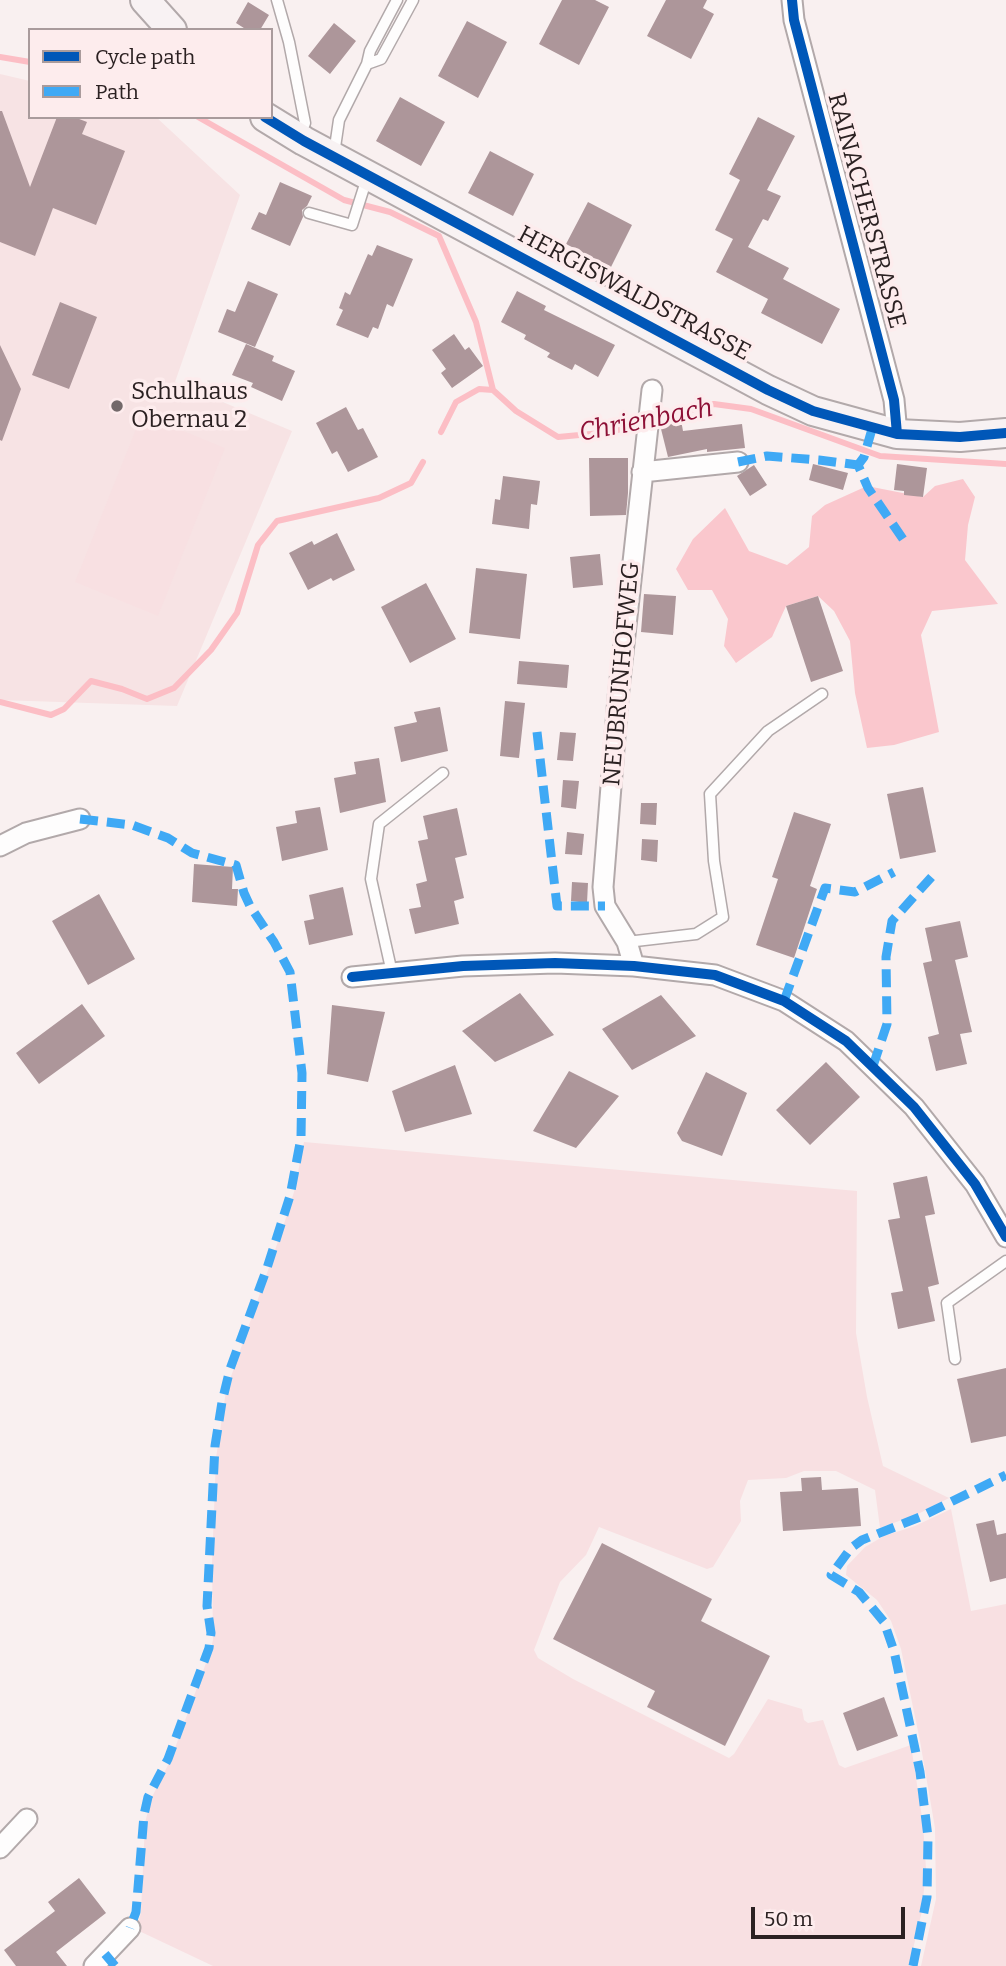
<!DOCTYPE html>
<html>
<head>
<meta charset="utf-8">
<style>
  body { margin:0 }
  #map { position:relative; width:1006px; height:1966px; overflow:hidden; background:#f9f0f0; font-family:Bitter,serif }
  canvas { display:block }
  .legend { position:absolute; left:28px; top:28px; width:245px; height:91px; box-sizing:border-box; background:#fdeced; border:2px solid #a99b9c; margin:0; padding:9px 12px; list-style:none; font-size:21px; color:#2b2122 }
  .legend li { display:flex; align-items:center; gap:14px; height:35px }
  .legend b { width:35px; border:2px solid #a99b9c }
  .scale { position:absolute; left:751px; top:1907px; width:154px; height:32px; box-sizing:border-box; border:4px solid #2b2122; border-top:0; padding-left:9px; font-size:21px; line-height:24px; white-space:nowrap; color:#2b2122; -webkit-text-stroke:5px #fdeced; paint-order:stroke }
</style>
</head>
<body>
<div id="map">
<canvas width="1006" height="1966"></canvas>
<ul class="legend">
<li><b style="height:9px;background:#0057b8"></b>Cycle path</li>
<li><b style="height:9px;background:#3fa9f5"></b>Path</li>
</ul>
<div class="scale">50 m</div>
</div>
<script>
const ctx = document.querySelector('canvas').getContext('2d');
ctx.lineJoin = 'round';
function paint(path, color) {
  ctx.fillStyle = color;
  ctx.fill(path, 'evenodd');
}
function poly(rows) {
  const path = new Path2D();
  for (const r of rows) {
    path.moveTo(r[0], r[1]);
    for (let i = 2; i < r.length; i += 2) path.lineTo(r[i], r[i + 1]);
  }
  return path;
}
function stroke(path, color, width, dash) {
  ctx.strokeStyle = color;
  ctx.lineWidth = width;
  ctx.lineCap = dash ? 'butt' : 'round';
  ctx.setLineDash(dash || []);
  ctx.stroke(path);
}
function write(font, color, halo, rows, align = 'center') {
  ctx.font = font + ' Bitter,serif';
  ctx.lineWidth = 7;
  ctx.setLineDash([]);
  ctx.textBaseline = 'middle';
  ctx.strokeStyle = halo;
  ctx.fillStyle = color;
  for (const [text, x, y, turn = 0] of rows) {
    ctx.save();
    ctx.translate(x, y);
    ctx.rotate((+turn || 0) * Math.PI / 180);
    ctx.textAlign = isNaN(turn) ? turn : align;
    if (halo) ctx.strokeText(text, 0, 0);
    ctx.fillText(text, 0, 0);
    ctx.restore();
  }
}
const built = poly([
  [0,74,30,81,30,117,156,117,240,195,175,382,292,431,177,706,0,700]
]);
const green = poly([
  [142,414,225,448,158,616,75,582],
  [304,1142,857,1191,856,1333,867,1397,883,1466,949,1498,918,1514,880,1528,875,1490,836,1471,804,1471,786,1478,748,1480,740,1501,741,1521,713,1567,707,1569,599,1527,586,1555,560,1582,534,1650,538,1658,573,1679,729,1758,734,1754,768,1699,802,1709,804,1720,808,1723,823,1720,839,1765,845,1768,911,1745,923,1824,926,1868,922,1911,909,1966,213,1966,137,1930,141,1912,145,1823,151,1799,171,1759,210,1652,213,1640,212,1564,216,1458,226,1391,283,1227,294,1192],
  [951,1509,971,1611,1006,1604,1006,1966,921,1966,936,1899,935,1828,920,1741,901,1649,891,1621,877,1600,846,1575,847,1566,865,1547,884,1536,915,1526]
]);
const forest = poly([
  [963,479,975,497,968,525,965,560,998,604,932,611,921,635,939,732,894,745,867,748,855,693,850,641,834,611,818,596,786,606,772,637,736,663,724,646,728,619,712,590,688,590,676,569,693,539,725,508,749,551,787,565,809,547,812,516,825,505,867,486,923,497,935,486]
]);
const stream = poly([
  [0,57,30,62],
  [198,117,344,200,390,212,439,236,476,322,493,390],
  [441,432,456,402,479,389,493,390,516,411,558,437,612,432,642,422,714,404,751,409,880,456,1006,464],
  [0,702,51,715,64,709,91,681,122,689,147,699,174,688,211,650,237,613,258,545,277,521,379,498,411,483,423,462]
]);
const building = poly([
  [562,0,595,0,609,7,579,65,539,44],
  [666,0,707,0,703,8,714,14,691,59,647,36],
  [248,2,269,15,260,30,247,30,236,23],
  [467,21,507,42,478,98,438,76],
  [334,23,356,41,330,74,308,56],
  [400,97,445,122,421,166,376,141],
  [0,111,2,111,30,187,57,117,74,117,87,122,82,134,125,151,96,225,53,208,35,256,0,242],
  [758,117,795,136,767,190,781,196,768,221,763,219,748,247,789,268,783,279,840,309,822,344,761,313,768,299,716,272,733,239,715,230,740,180,729,174],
  [490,151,534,174,513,216,468,193],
  [280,182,312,196,307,206,302,210,303,217,290,246,251,229,259,212,266,215],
  [588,202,632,225,611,267,566,244],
  [377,245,413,259,393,307,387,304,378,329,373,327,368,338,336,325,343,310,339,308,345,292,350,295,368,254,372,256],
  [248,281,278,294,255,347,218,332,227,309,235,312],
  [517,291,546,306,544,310,615,345,598,377,575,364,572,370,547,357,550,353,524,339,526,335,501,322],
  [60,302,97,317,69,389,32,375],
  [454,334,465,350,469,347,483,366,452,388,441,373,446,369,432,350],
  [246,344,274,356,272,361,295,371,282,401,251,387,253,383,232,375],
  [0,345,21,389,2,441,0,440],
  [346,407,358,430,363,428,378,457,348,472,337,451,332,454,316,423],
  [681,420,683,431,742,424,745,448,707,452,707,449,668,457,660,425],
  [589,458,628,458,628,493,626,515,590,516],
  [813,464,848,473,843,490,809,480],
  [897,464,927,468,923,497,904,495,904,491,894,490],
  [754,465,767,485,750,496,737,476],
  [503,476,540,481,537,505,531,504,529,529,492,524,495,499,500,500],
  [337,533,355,570,333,581,331,578,308,590,289,553,312,541,314,545],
  [600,554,603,585,573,588,570,557],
  [476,568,527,574,520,639,469,633],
  [426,583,456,639,410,663,381,607],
  [644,594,676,596,673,635,641,632],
  [818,596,843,671,811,682,786,606],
  [519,661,569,665,567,688,517,684],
  [505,701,525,703,519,758,500,756],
  [440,707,448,751,401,762,394,727,417,722,414,712],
  [560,732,576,733,573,761,557,760],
  [379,758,386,802,340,813,334,778,356,774,354,762],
  [563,780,579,781,576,809,561,807],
  [923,787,936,852,900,859,887,794],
  [641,803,657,803,656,825,640,824],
  [320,807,328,850,282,861,276,827,297,823,295,811],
  [457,808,467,855,455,858,464,898,454,901,459,924,415,934,409,909,421,907,416,884,427,881,418,841,428,839,423,816],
  [794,812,831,824,810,886,817,889,794,958,756,945,778,879,772,877],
  [567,832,584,834,582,855,565,854],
  [642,839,658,840,657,862,641,860],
  [194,864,233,867,232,889,238,889,237,906,192,902],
  [572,882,588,883,587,903,571,901],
  [343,887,353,935,309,945,304,921,314,919,309,895],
  [99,894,135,959,88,985,52,921],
  [960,921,968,957,955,960,972,1032,960,1034,967,1064,936,1071,928,1037,939,1034,923,963,932,961,925,928],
  [520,993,554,1035,495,1062,462,1031],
  [661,995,696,1036,632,1070,602,1029],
  [82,1004,105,1036,39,1084,16,1053],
  [332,1005,385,1012,368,1082,327,1074],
  [826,1062,860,1097,810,1145,776,1110],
  [455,1065,472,1114,405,1132,392,1091],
  [569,1071,619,1096,576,1148,533,1131],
  [706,1072,747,1093,722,1156,682,1141,677,1133],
  [927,1176,935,1214,925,1216,939,1284,928,1287,935,1321,898,1329,891,1293,903,1291,888,1220,900,1218,893,1183],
  [1006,1368,1006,1436,971,1443,957,1379],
  [821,1477,822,1490,858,1488,861,1526,783,1531,780,1492,802,1491,801,1478],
  [994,1520,997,1535,1006,1533,1006,1578,990,1582,976,1524],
  [602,1543,712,1599,701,1621,770,1656,725,1746,647,1707,655,1691,553,1639],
  [884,1697,898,1736,857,1751,843,1713],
  [79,1878,106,1913,56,1952,67,1966,16,1966,4,1950,55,1911,48,1902]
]);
const lane = poly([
  [277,0,289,42,305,123,300,135],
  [367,64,370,51,397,0],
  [334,154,339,120,367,64,381,59,413,0],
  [309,213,352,225,367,178],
  [627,942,696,934,723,917,714,861,710,794,768,731,822,694],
  [392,973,371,879,379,824,443,773],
  [955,1359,947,1303,1006,1261]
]);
const street = poly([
  [792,0,794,20,894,400,897,434],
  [642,472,738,462],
  [0,846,26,833,80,819],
  [634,966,627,942,605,906,603,887,618,698,652,390],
  [352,977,463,966,555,963,634,966,715,975,784,1001,846,1041,914,1107,975,1184,1006,1237],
  [0,1848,27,1819],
  [94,1966,130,1928]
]);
const secondary = poly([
  [145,0,172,30],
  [265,117,304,141,768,390,813,411,897,434,960,437,1006,433]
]);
const quiet = poly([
  [872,429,864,457,858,465,868,488,903,539],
  [738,462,767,456,819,460,858,465],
  [537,732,557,906,605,906],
  [80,819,132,825,168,838,192,853,236,865,244,893,250,906,274,942,290,972,302,1073,301,1138,290,1196,267,1268,230,1369,222,1402,215,1446,207,1606,211,1633,209,1648,168,1759,148,1797,144,1815,136,1912,130,1928],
  [784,1001,825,888,855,892,894,872],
  [873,1066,887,1024,886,957,892,921,936,872],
  [105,1954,115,1966],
  [913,1966,927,1897,928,1837,920,1772,894,1651,884,1622,859,1592,831,1575,851,1548,862,1540,920,1517,1006,1475]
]);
const cycleway = poly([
  [792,0,794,20,894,400,897,434],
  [265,117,304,141,768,390,813,411,897,434,960,437,1006,433],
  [352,977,463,966,555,963,634,966,715,975,784,1001,846,1041,914,1107,975,1184,1006,1237]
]);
const markers = [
  [117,406,7,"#73696a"]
];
const streetNames = [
  ["RAINACHERSTRASSE",866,211,75],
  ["HERGISWALDSTRASSE",634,294,28],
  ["NEUBRUNHOFWEG",622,674,-85]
];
const poiNames = [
  ["Schulhaus",131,392],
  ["Obernau 2",131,420]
];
const waterNames = [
  ["Chrienbach",646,421,-11]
];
paint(built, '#f7e3e4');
paint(green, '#f8e0e2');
paint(forest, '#fac7cd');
stroke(stream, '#fcbec5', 6);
paint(building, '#ad969a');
stroke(lane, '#b2a9aa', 13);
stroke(street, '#b2a9aa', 23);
stroke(secondary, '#b2a9aa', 32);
stroke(lane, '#fefdfd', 10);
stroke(street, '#fefdfd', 19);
stroke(secondary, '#f8f2f3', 28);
stroke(quiet, '#3fa9f5', 9, [18, 9]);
stroke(cycleway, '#0057b8', 10);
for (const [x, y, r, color] of markers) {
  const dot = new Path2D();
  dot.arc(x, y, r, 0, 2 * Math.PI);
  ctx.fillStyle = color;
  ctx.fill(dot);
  stroke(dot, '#fdeced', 2.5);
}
write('24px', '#2b2122', '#fdeced', streetNames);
write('24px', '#2b2122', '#fdeced', poiNames, 'left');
write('italic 26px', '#8d0f35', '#fdeced', waterNames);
</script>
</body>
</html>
